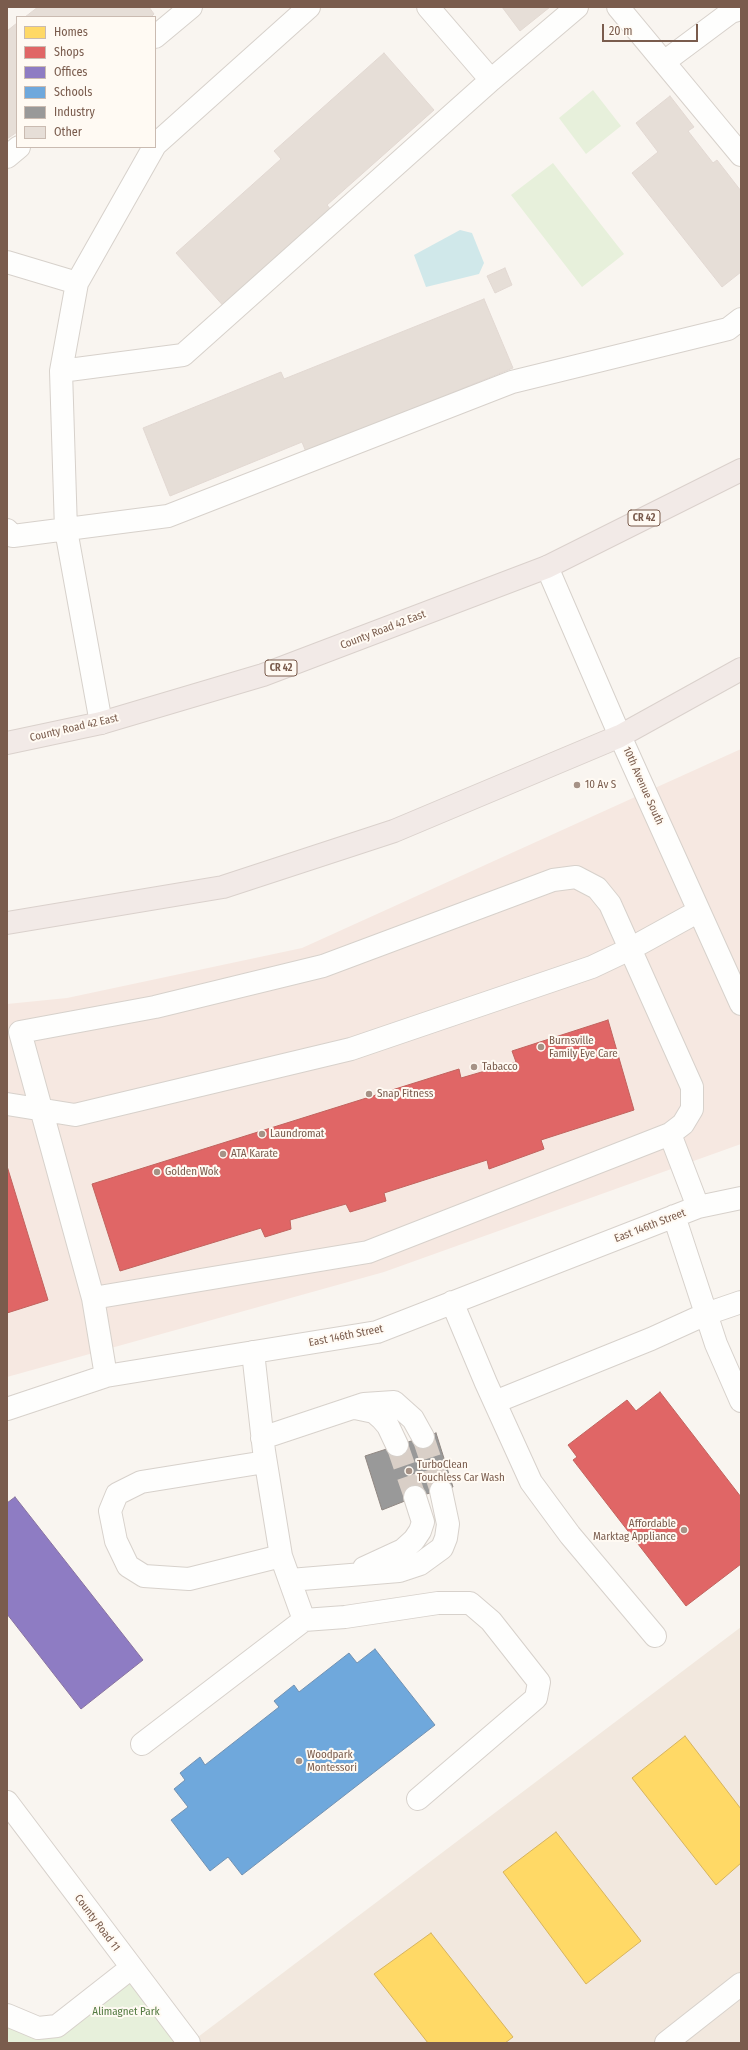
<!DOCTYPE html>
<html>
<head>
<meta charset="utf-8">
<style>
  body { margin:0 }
  #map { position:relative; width:748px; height:2050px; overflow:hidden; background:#f9f5f0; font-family:"Fira Sans Condensed",sans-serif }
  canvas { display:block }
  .frame { position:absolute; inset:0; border:8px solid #7a5c4d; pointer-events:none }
  .legend { position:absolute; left:16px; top:16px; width:140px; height:132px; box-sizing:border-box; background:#fffaf3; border:1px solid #cabbb1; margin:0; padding:5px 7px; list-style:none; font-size:12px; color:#7a5c4d }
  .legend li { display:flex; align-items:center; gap:8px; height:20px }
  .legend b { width:20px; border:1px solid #cabbb1 }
  .scale { position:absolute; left:602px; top:24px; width:96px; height:18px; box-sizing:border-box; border:2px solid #7a5c4d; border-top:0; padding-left:5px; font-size:12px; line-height:14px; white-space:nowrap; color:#7a5c4d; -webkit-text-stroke:3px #fffaf3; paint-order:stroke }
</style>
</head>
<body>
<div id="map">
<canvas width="748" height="2050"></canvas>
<div class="frame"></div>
<ul class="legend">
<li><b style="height:11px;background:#ffd966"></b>Homes</li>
<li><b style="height:11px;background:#e06666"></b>Shops</li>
<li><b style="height:11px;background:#8e7cc3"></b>Offices</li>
<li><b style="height:11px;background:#6fa8dc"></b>Schools</li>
<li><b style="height:11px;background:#999"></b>Industry</li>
<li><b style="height:11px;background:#e6ded7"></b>Other</li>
</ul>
<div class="scale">20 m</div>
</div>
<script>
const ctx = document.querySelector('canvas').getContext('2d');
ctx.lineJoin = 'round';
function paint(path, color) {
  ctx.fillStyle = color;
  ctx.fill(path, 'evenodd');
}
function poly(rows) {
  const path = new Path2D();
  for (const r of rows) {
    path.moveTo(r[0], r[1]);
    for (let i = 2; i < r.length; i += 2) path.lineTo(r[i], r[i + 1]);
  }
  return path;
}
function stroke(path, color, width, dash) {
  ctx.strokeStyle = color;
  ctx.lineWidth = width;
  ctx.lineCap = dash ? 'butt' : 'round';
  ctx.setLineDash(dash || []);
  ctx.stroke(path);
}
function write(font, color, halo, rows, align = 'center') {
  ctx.font = font + ' "Fira Sans Condensed",sans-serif';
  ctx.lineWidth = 4;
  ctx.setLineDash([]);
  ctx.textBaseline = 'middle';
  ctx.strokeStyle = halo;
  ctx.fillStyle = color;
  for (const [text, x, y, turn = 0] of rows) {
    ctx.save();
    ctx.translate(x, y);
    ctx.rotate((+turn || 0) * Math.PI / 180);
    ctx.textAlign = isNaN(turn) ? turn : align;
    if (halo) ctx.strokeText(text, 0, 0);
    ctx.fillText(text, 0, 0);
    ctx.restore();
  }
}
const residential = poly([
  [741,1627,741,2043,190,2043]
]);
const commercial = poly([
  [741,749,741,1144,384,1272,7,1377,7,1004,67,998,302,948]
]);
const green = poly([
  [593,90,621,126,586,154,559,118],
  [553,163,624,254,582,287,511,195],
  [131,1968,189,2043,7,2043,7,2017,38,2028]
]);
const water = poly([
  [460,230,472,233,484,263,479,274,426,287,414,255]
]);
const homes = poly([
  [685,1736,741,1809,741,1863,716,1885,632,1778,685,1736],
  [556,1832,641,1941,586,1984,503,1872,556,1832],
  [431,1933,513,2037,505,2043,428,2043,374,1974,431,1933]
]);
const shops = poly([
  [608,1020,634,1110,541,1140,544,1149,489,1169,487,1160,384,1193,386,1201,350,1212,346,1204,290,1220,291,1229,265,1237,261,1228,120,1271,92,1184,459,1069,461,1078,516,1062,512,1051,608,1020],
  [7,1166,48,1300,7,1313,7,1166],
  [660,1392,741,1497,741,1564,686,1606,573,1460,577,1457,568,1445,627,1400,636,1411,660,1392]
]);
const offices = poly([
  [15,1497,143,1660,81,1709,7,1614,7,1503,15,1497]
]);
const schools = poly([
  [375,1649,435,1725,242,1875,228,1857,210,1871,171,1820,188,1807,174,1789,185,1780,180,1773,200,1757,205,1765,279,1707,274,1701,294,1685,299,1692,349,1653,357,1663,375,1649]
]);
const industry = poly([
  [436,1433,453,1487,415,1497,382,1510,365,1456,436,1433]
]);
const building = poly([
  [38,7,149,7,154,14,151,17,25,17,38,7],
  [502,7,550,7,520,31,502,7],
  [17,23,17,132,7,139,7,31,17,23],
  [384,53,434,110,327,205,335,215,227,310,176,253,281,159,274,151,384,53],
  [670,96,694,127,688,131,713,163,717,160,741,191,741,272,722,287,632,173,658,152,636,123,670,96],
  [505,268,512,285,495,293,487,276,505,268],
  [484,299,513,368,306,452,302,442,170,496,143,428,281,372,284,379,484,299]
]);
const minorTunnel = poly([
  [423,1437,441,1491],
  [397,1445,415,1497]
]);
const minor = poly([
  [428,7,491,80],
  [618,7,741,155],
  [155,37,191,7],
  [664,62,731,12,741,9],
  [155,145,309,7],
  [7,157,19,147],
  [7,262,77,283],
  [61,371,77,283,154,147],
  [7,530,13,536,168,516,512,382,728,329,741,319],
  [547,567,620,736,741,1004],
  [101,723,66,530,61,371,183,355,491,80,577,7],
  [7,1104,75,1115,351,1049,592,967,630,949,699,911],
  [670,1134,698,1207],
  [674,1216,716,1344,741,1401],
  [93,1298,368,1252,670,1134,683,1124,692,1109,692,1087,610,904,597,888,576,877,553,880,323,966,155,1007,20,1032,93,1298,106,1376],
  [452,1302,486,1383,531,1482,570,1535,655,1636],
  [253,1352,264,1451,281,1556,304,1620,345,1617,438,1603,470,1603,491,1621,539,1682,536,1698,418,1799],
  [495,1402,651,1339,706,1314,741,1302],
  [355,1408,374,1412,382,1419,388,1426,397,1445],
  [7,1409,106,1376,377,1332,698,1207,741,1198],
  [262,1438,364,1404,394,1402,413,1419,423,1437],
  [265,1462,141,1482,117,1494,110,1511,116,1541,128,1566,144,1576,189,1579,281,1556],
  [364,1568,403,1550,414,1540,420,1531,423,1522,415,1497],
  [290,1580,399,1571,420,1564,442,1548,446,1538,448,1524,441,1491],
  [142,1744,304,1620],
  [7,1802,189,2043],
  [7,2015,38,2028,57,2026,131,1968],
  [666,2043,741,1984]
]);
const highway = poly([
  [7,743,101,723,263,675,547,567,741,470],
  [7,923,223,887,394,831,620,736,741,669]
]);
const markers = [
  [577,785,4,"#a69286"],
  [541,1047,4,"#a69286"],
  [474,1067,4,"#a69286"],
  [369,1094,4,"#a69286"],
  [262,1134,4,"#a69286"],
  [223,1154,4,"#a69286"],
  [157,1172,4,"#a69286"],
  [409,1471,4,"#a69286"],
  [684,1530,4,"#a69286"],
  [299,1761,4,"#a69286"]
];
const shields = [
  [644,518,32],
  [281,668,32]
];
const shieldNames = [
  ["CR 42",644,518],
  ["CR 42",281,668]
];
const streetNames = [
  ["County Road 42 East",383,630,-21],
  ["County Road 42 East",74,728,-13],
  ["10th Avenue South",643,786,66],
  ["East 146th Street",650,1226,-21],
  ["East 146th Street",346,1336,-11],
  ["County Road 11",97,1923,53]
];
const poiNames = [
  ["10 Av S",585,785],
  ["Burnsville",549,1041],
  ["Family Eye Care",549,1054],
  ["Tabacco",482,1067],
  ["Snap Fitness",377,1094],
  ["Laundromat",270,1134],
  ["ATA Karate",231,1154],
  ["Golden Wok",165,1172],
  ["TurboClean",417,1465],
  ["Touchless Car Wash",417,1478],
  ["Affordable",676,1524,"right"],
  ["Marktag Appliance",676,1537,"right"],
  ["Woodpark",307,1755],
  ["Montessori",307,1768]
];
const parkNames = [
  ["Alimagnet Park",126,2012]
];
paint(residential, '#f2e8de');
paint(commercial, '#f6e8e1');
paint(green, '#e7f0db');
paint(water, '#d0e8ea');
paint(homes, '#ffd966');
stroke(homes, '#d7b45e', 1);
paint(shops, '#e06666');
stroke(shops, '#c1635e', 1);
paint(offices, '#8e7cc3');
stroke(offices, '#8872a0', 1);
paint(schools, '#6fa8dc');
stroke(schools, '#7291b1', 1);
paint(industry, '#999');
stroke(industry, '#908782', 1);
paint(building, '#e6ded7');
stroke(building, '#e2d8d2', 1);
stroke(minorTunnel, '#d9cfc7', 22, [22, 11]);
stroke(minor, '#d7d1cb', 24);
stroke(highway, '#dad1cc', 24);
stroke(minor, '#fefefd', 22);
stroke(highway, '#f2eae7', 22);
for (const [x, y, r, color] of markers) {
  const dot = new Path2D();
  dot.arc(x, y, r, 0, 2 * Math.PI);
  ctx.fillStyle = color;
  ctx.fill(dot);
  stroke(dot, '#fffaf3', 1.5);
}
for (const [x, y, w] of shields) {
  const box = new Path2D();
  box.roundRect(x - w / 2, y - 8, w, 16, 3);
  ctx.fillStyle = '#fffaf3';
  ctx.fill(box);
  stroke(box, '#7a5c4d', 1);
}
write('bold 10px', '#7a5c4d', null, shieldNames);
write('11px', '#7a5c4d', '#fffaf3', streetNames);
write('11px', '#7a5c4d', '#fffaf3', poiNames, 'left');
write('11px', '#537a41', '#fffaf3', parkNames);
</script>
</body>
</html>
